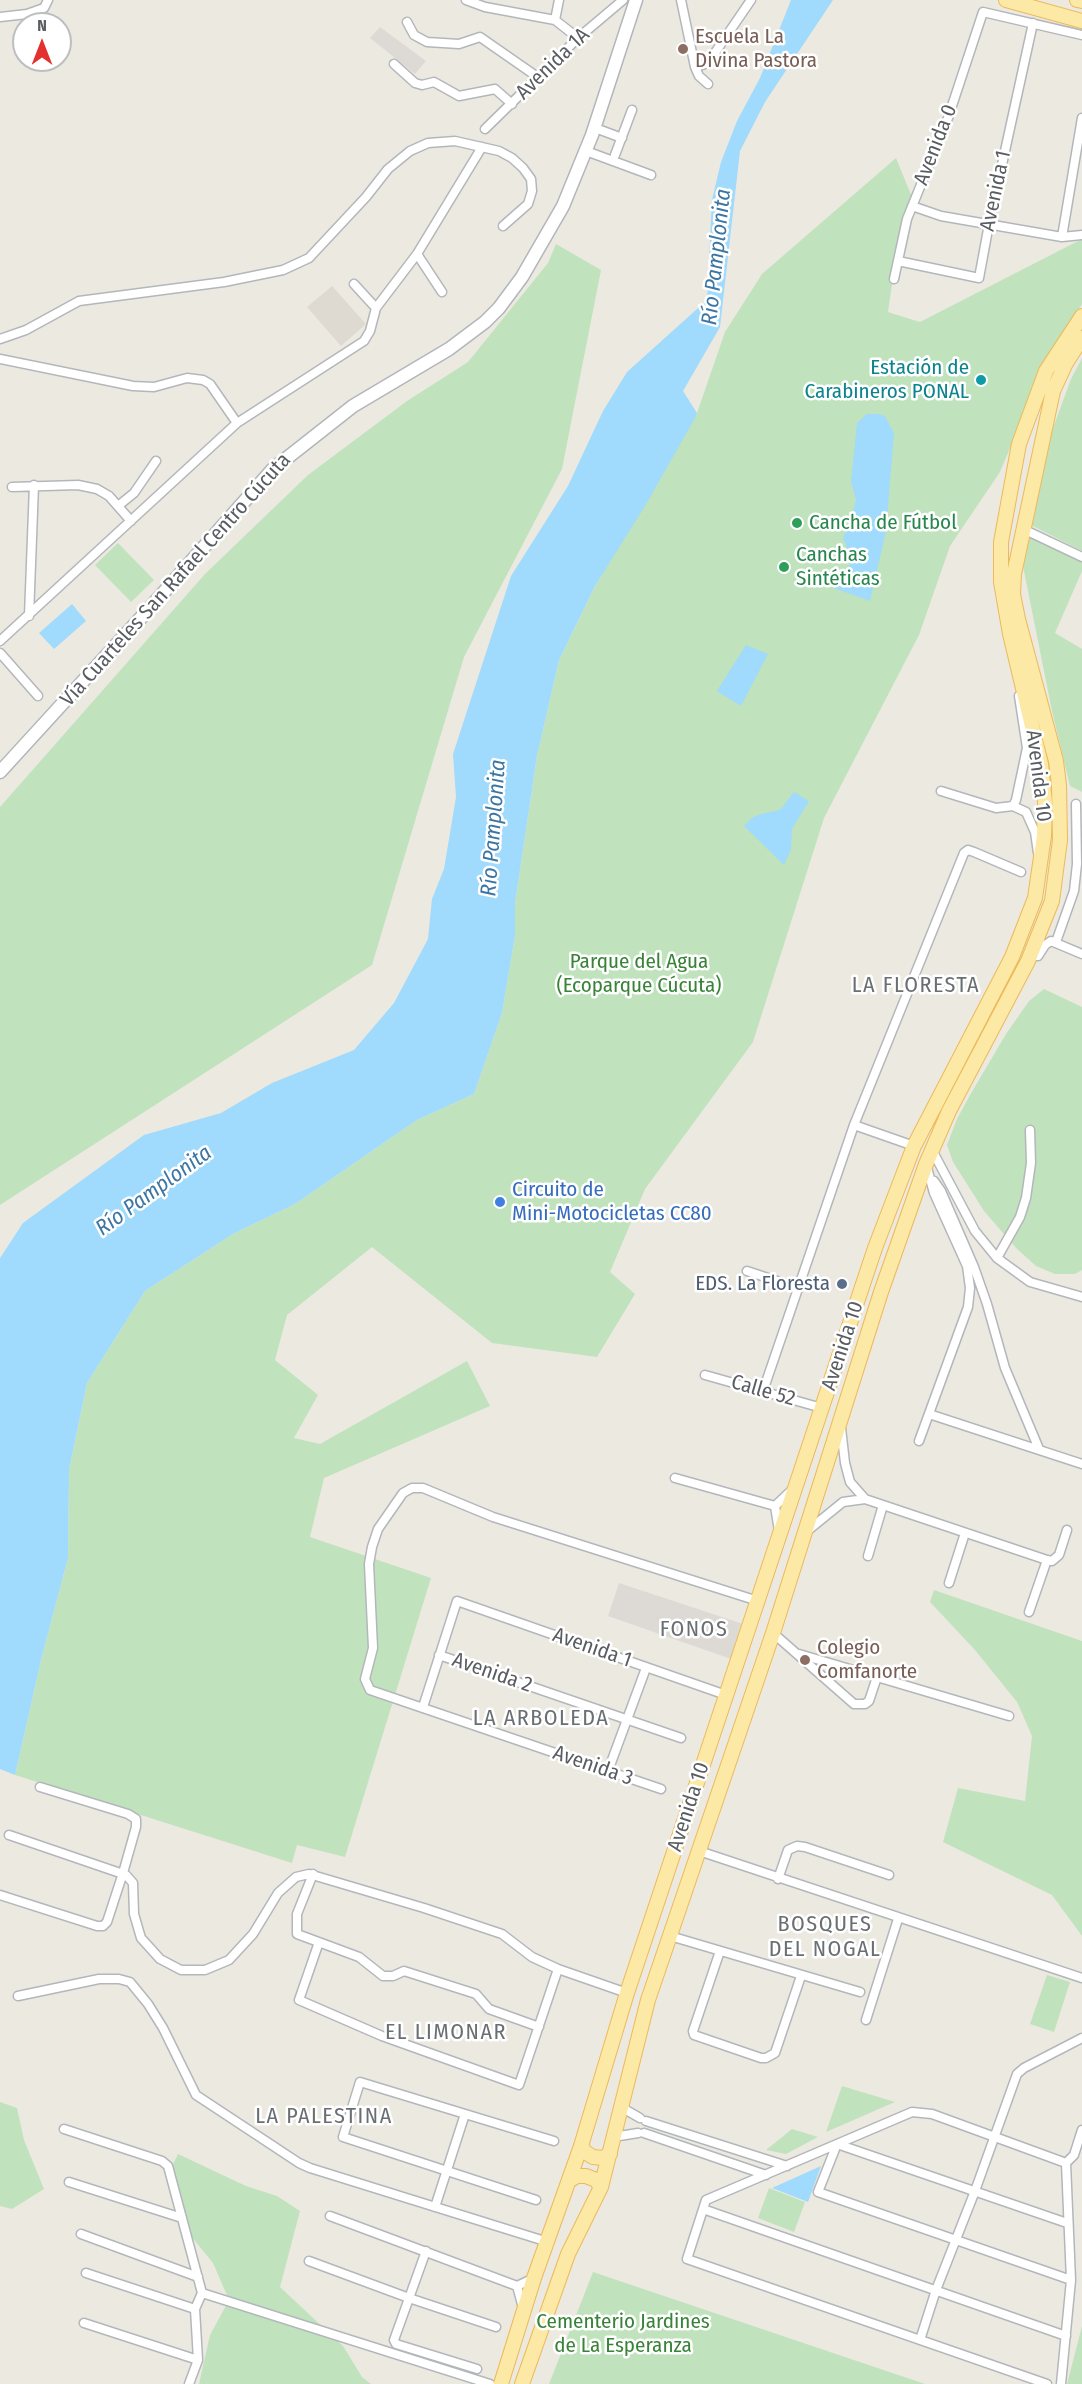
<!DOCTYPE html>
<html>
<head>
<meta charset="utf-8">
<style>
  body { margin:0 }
  #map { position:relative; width:1082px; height:2384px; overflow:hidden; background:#ece9e1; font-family:"Fira Sans Condensed",sans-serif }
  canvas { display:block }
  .north { position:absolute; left:12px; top:12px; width:60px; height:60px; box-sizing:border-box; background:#fff; border:2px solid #bdbec0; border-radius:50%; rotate:0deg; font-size:16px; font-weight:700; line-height:24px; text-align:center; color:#595d61 }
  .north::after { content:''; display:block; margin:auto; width:21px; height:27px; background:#e4312f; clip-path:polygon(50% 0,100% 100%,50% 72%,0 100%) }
</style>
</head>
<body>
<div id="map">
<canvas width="1082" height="2384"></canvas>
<div class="north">N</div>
</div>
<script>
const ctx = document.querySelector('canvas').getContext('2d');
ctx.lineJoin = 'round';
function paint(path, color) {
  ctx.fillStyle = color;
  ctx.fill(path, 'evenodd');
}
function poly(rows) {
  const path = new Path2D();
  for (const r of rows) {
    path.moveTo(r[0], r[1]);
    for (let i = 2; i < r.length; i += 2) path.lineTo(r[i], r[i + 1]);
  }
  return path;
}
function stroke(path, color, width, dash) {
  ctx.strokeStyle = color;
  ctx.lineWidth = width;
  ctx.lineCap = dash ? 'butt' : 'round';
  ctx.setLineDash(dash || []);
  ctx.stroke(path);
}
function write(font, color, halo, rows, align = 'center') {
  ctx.font = font + ' "Fira Sans Condensed",sans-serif';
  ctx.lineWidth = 5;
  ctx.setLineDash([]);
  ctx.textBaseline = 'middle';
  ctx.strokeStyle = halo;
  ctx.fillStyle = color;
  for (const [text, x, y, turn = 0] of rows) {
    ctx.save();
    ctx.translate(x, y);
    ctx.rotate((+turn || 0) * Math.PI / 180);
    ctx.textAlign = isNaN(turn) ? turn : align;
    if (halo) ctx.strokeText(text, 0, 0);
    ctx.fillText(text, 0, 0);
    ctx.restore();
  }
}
const industrial = poly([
  [380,27,426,61,415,74,370,38],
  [619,1583,746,1625,734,1660,608,1616]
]);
const education = poly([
  [332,286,366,324,341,346,307,307]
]);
const green = poly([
  [896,158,912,197,896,258,888,312,920,322,1082,239,1082,304,1041,374,1000,472,950,546,919,635,824,818,753,1042,645,1189,610,1272,635,1294,597,1357,492,1343,372,1247,287,1315,275,1360,318,1395,294,1438,320,1444,467,1361,490,1406,324,1478,310,1537,431,1578,345,1857,297,1845,292,1863,15,1775,42,1656,68,1558,69,1470,87,1383,145,1291,233,1234,295,1204,417,1120,474,1094,502,1013,515,936,515,903,537,756,559,660,595,586,697,413,725,332,762,274],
  [556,244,601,270,562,469,464,657,372,965,0,1205,0,807,205,574,308,475,407,401,468,362,548,263],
  [1082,358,1082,551,1027,523,1038,469,1071,379],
  [1026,535,1082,561,1082,571,1055,633,1082,649,1082,792,1070,786,1052,711,1022,561],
  [118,543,154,580,131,602,95,565],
  [1044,989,1082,1007,1082,1270,1075,1274,1055,1274,1036,1266,1016,1248,984,1211,953,1162,947,1145,957,1119,970,1095,1006,1034,1029,1001],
  [934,1590,1082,1641,1082,1936,1052,1895,943,1842,958,1788,1025,1801,1032,1736,1017,1702,975,1650,930,1602],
  [1047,1975,1070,1982,1054,2032,1030,2024],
  [842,2086,895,2102,826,2132],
  [0,2102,17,2108,24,2140,44,2189,12,2209,0,2206],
  [792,2129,818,2137,786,2154,766,2150],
  [178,2154,246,2186,277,2196,300,2211,280,2287,343,2346,362,2377,371,2384,199,2384,210,2335,229,2300,213,2263,186,2230,172,2166],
  [769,2188,805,2202,794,2232,758,2218],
  [593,2272,925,2384,549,2384],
  [1082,2326,1082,2384,1067,2384]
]);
const water = poly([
  [791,0,833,0,765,102,740,151,720,327,683,391,697,413,695,418,645,506,595,586,559,660,537,756,515,903,515,936,502,1013,474,1094,417,1120,295,1204,233,1234,145,1291,87,1383,69,1470,68,1558,42,1656,15,1775,0,1769,0,1258,23,1223,144,1135,221,1113,272,1083,354,1050,394,1003,428,939,432,899,444,869,456,797,453,754,511,576,568,486,603,411,627,372,707,300,712,200,721,162,737,121,760,78],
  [867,414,879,414,885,416,894,433,886,531,870,601,831,587,834,572,847,570,850,564,851,558,843,538,851,521,856,500,851,481,857,423],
  [72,604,86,621,54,649,39,633],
  [746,645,768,654,741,706,717,691],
  [794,792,809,801,792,829,791,849,784,865,744,826,752,818,761,814,780,810],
  [821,2166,808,2202,772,2188]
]);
const minor = poly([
  [466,0,485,7,555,20,578,38],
  [681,0,695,67,699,76,708,84],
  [0,17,27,14,44,8,48,0],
  [555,20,559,0],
  [407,22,414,35,427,42,459,44,480,37,539,78],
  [394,64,415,83,422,85,434,82,459,96,495,89,512,104],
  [695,67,705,64,710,60,751,0],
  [595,128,622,138],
  [485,129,578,38,623,0],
  [586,151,651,175],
  [615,155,632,110],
  [912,206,941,216,1062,237,1082,235],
  [1062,237,1082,118],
  [417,254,442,292],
  [898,261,979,278,989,224,1033,23],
  [894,279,907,219,948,118,983,12,1082,35],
  [354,284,376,308],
  [0,339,26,330,79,301,224,282,283,270,309,258,366,197,388,169,410,151,428,143,455,141,499,151,512,158,523,168,531,179,532,191,528,204,503,226],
  [0,359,133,386,154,387,187,378,203,380,210,384,237,423],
  [12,487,78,485,97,489,109,496,131,521],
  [118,506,134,493,156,461],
  [1023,529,1082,557],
  [29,616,34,485],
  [0,641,237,423,364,341,370,331,376,308,417,254,482,147],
  [0,653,38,696],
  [941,791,996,808,1013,806,1026,812,1035,832,1038,853],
  [1013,806,1016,800,1027,748,1019,696],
  [1056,942,1074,891,1077,864,1076,804],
  [1030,956,1038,956,1045,945,1051,941,1082,954],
  [854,1125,914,1146],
  [932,1150,975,1231,997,1258,1030,1282,1082,1297],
  [934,1181,941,1191,974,1267,987,1304,1005,1368,1039,1449],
  [997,1258,1020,1217,1026,1198,1031,1163,1030,1130],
  [747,1271,798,1288],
  [705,1375,822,1408],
  [763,1391,854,1125,964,853,968,850,974,852,1021,872],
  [929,1414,1082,1464],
  [841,1428,845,1463,850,1482,865,1499],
  [919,1441,968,1307,970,1288,967,1266,934,1193,926,1164],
  [675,1478,775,1506],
  [779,1531,775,1506,793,1489],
  [806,1532,843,1502,865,1499,1047,1560,1052,1561,1059,1555,1067,1530],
  [868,1556,883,1505],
  [949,1583,965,1533],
  [1029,1612,1047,1560],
  [773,1633,854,1704,865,1704,869,1701,877,1677],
  [799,1654,1009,1716],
  [439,1655,681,1738],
  [423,1707,457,1601,726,1695],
  [608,1771,646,1668],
  [661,1789,370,1690,365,1679,373,1648,369,1564,372,1547,378,1529,403,1493,412,1488,423,1488,493,1517,758,1601],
  [9,1835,126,1875,133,1883,134,1914,141,1938,160,1959,181,1970,205,1970,229,1960,253,1934,278,1893,296,1877,309,1874,424,1908,502,1934,532,1957,558,1969,627,1993],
  [699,1851,1082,1978],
  [313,1874,297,1914,297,1934,359,1957,383,1976,393,1976,404,1971,476,1994,489,2009,539,2027],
  [778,1879,788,1850,797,1846,805,1847,889,1875],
  [0,1895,97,1926,103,1926,107,1922,123,1873,136,1827,136,1819,128,1814,40,1787],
  [670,1936,860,1992],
  [319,1942,299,2000,382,2036,519,2085,558,1969],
  [720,1951,693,2031,694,2035,761,2058,766,2058,775,2053,801,1976],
  [18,1996,99,1979,119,1979,130,1982,148,2004,163,2028,196,2095,299,2163,310,2168,548,2242],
  [866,2020,898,1919],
  [622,2104,626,2110,640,2118],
  [646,2121,787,2166],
  [64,2129,162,2161,168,2166,202,2293,195,2309,86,2273],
  [644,2133,766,2175],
  [613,2137,638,2133],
  [1066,2163,1074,2155,1082,2130],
  [69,2182,182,2218],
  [536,2200,343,2137,360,2082,554,2141],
  [435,2207,465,2114],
  [703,2209,1066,2336],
  [330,2216,517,2286,534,2278],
  [1067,2223,837,2144,818,2192,1071,2280],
  [81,2234,198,2277],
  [426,2251,394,2340,396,2344,477,2369],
  [309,2261,409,2298,496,2327],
  [517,2286,523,2308],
  [202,2293,490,2384],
  [84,2323,198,2360],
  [920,2340,936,2290,975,2191,1017,2074,1024,2068,1082,2038],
  [189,2384,198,2360,195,2309],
  [1047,2384,687,2259,706,2200,912,2112,932,2114,1066,2163],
  [1061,2384,1071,2280,1066,2163]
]);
const secondary = poly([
  [0,772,148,610,273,469,353,406,449,349,485,322,499,308,522,277,563,206,592,135,636,0]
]);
const primary = poly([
  [1006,0,1082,21],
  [1077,0,1082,1],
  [581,2146,585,2152,593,2157,603,2158,610,2154],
  [570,2180,577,2176,586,2176,596,2180,601,2187],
  [501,2384,534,2278,581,2146,627,1993,875,1248,914,1146,1012,957,1035,898,1044,836,1045,803,1041,764,1010,634,1001,582,1001,542,1019,444,1046,371,1082,316],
  [522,2384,568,2254,601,2187,648,2000,773,1633,881,1292,926,1164,949,1111,1028,961,1052,901,1060,840,1059,785,1056,761,1018,619,1013,594,1014,574,1053,391,1066,363,1082,338]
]);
const markers = [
  [683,49,6,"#8d6e63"],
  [981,380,6,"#0f9aa8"],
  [797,523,6,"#2e9e5b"],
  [784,567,6,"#2e9e5b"],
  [500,1202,6,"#3f7fe0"],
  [842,1284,6,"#5c6f8a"],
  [805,1660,6,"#8d6e63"]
];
const educationNames = [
  ["Escuela La",695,37],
  ["Divina Pastora",695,61],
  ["Colegio",817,1648],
  ["Comfanorte",817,1672]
];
const streetNames = [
  ["Avenida 1A",553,64,-44],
  ["Avenida 0",936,145,-69],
  ["Avenida 1",996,191,-78],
  ["Vía Cuarteles San Rafael Centro Cúcuta",176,580,-48],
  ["Avenida 10",1038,776,83],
  ["Avenida 10",843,1346,-72],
  ["Calle 52",763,1391,16],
  ["Avenida 1",592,1648,19],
  ["Avenida 2",492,1673,19],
  ["Avenida 3",593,1766,19],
  ["Avenida 10",689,1807,-72]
];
const cultureNames = [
  ["Estación de",969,368],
  ["Carabineros PONAL",969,392]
];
const leisureNames = [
  ["Cancha de Fútbol",809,523],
  ["Canchas",796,555],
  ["Sintéticas",796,579]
];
const parkNames = [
  ["Parque del Agua",639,962],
  ["(Ecoparque Cúcuta)",639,986],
  ["Cementerio Jardines",623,2322],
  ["de La Esperanza",623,2346]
];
const shopNames = [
  ["Circuito de",512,1190],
  ["Mini-Motocicletas CC80",512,1214]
];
const serviceNames = [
  ["EDS. La Floresta",830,1284]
];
const waterNames = [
  ["Río Pamplonita",717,257,-84],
  ["Río Pamplonita",494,828,-86],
  ["Río Pamplonita",154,1191,-36]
];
const neighbourhoodNames = [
  ["LA FLORESTA",916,986],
  ["FONOS",694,1630],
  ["LA ARBOLEDA",541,1719],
  ["BOSQUES",825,1925],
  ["DEL NOGAL",825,1950],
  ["EL LIMONAR",446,2033],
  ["LA PALESTINA",324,2117]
];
paint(industrial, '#dddad5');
paint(education, '#dedad2');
paint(green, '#c0e3bd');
paint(water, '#a0dafc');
stroke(minor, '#b3b7bb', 11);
stroke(secondary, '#b2b6bb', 15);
stroke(primary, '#edb959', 16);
stroke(minor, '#fff', 8);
stroke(secondary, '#fff', 12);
stroke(primary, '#fce9a5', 14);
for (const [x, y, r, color] of markers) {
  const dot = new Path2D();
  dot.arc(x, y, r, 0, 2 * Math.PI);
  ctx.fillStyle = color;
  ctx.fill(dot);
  stroke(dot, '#fff', 2);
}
write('21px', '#785e54', '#fff', educationNames, 'left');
write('21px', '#595d61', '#fff', streetNames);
write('21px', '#0d838f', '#fff', cultureNames, 'right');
write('21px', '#27864d', '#fff', leisureNames, 'left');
write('21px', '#388337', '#fff', parkNames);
write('21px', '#366cbe', '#fff', shopNames, 'left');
write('21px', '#4e5e75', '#fff', serviceNames, 'right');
write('italic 22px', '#3c76a4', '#fff', waterNames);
ctx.letterSpacing = '1.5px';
write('22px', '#6a6f73', '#fff', neighbourhoodNames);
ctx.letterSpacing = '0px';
</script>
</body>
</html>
